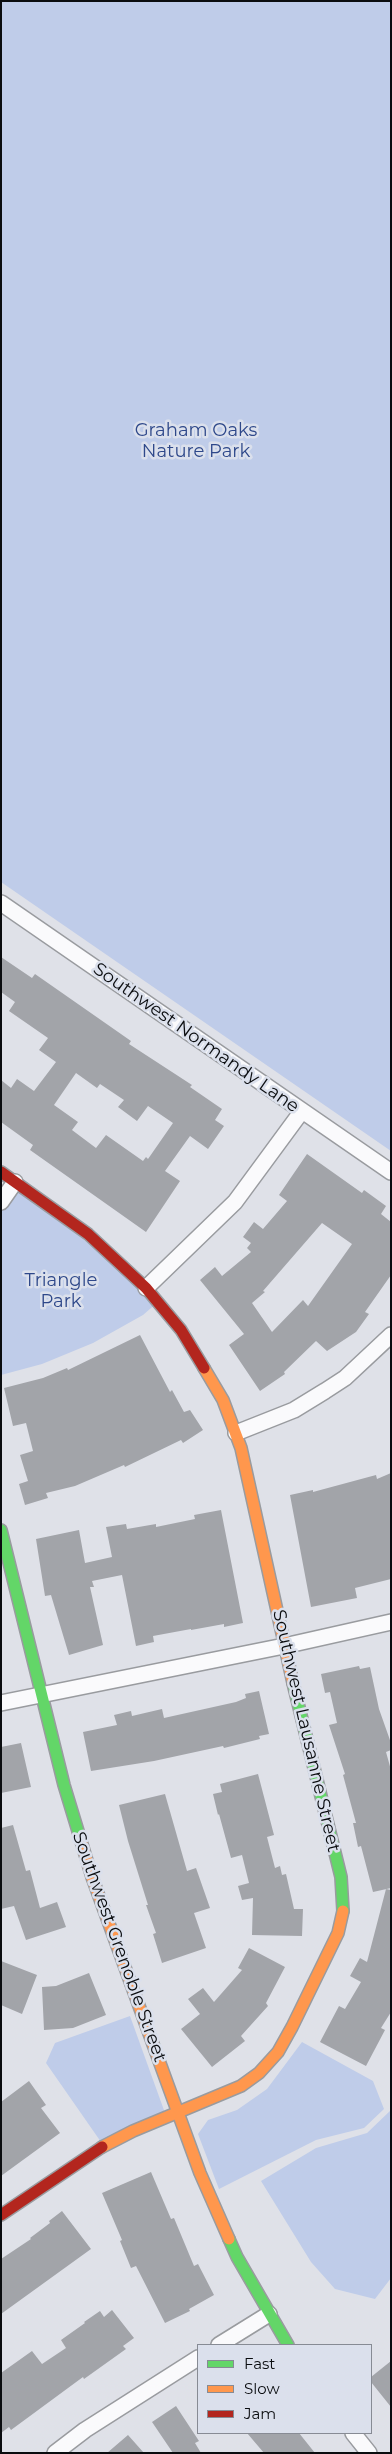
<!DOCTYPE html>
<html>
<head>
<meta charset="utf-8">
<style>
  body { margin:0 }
  #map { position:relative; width:392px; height:2454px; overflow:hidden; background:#dfe1e8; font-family:Montserrat,sans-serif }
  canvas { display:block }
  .frame { position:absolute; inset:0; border:2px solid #0a0c0f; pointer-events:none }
  .legend { position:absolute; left:197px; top:2344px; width:175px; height:90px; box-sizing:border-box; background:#dbe0ec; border:1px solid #878b94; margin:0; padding:6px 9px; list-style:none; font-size:15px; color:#0a0c0f }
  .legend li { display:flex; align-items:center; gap:10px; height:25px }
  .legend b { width:25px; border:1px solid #878b94 }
</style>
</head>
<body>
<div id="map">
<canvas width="392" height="2454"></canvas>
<div class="frame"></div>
<ul class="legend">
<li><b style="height:6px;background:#63d668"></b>Fast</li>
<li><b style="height:6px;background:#ff974d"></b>Slow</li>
<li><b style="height:6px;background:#b3261e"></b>Jam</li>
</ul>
</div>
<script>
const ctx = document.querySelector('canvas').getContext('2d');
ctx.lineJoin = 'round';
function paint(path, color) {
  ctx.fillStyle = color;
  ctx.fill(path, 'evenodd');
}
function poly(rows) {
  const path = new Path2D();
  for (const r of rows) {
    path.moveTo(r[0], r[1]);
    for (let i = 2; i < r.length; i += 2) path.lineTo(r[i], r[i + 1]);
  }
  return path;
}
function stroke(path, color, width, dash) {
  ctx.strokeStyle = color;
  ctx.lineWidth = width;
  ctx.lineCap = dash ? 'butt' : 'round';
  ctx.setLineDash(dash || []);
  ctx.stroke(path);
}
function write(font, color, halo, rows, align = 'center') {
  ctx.font = font + ' Montserrat,sans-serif';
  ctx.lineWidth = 5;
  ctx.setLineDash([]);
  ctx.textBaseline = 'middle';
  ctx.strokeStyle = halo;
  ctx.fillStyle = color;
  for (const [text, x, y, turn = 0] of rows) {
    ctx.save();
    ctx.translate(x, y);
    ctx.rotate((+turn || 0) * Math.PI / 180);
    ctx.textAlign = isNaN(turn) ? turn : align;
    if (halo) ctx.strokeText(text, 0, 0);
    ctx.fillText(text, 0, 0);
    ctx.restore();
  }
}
const green = poly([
  [1,1,391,1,391,1151,1,882],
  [15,1182,158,1302,143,1315,93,1343,42,1364,1,1375,1,1202],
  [130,2016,165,2113,101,2142,46,2063,55,2043],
  [302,2042,373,2081,384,2109,364,2128,316,2140,219,2189,198,2134,208,2120,237,2110,267,2089],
  [391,2110,391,2278,375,2299,335,2289,311,2262,261,2181,316,2148,367,2133]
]);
const building = poly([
  [1,957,32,978,35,974,131,1041,129,1044,192,1085,190,1087,222,1109,215,1120,224,1126,208,1149,190,1136,165,1171,180,1181,146,1232,30,1150,33,1145,1,1122,1,1080,11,1088,17,1079,34,1091,56,1062,39,1050,48,1038,9,1011,15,1002,1,992],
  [76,1073,97,1088,100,1084,124,1100,118,1107,137,1121,148,1106,173,1123,148,1159,146,1157,143,1161,106,1135,96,1148,72,1130,78,1122,54,1105],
  [307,1154,362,1193,364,1190,386,1206,381,1214,391,1222,391,1275,365,1312,369,1314,356,1332,327,1351,316,1341,284,1372,285,1374,260,1391,229,1345,244,1334,200,1280,215,1267,222,1276,251,1252,247,1248,251,1243,243,1237,254,1222,263,1229,287,1201,279,1195],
  [322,1223,352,1244,308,1306,303,1300,272,1332,252,1303,265,1292,263,1291],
  [140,1335,170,1392,172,1390,184,1412,190,1410,203,1430,183,1443,181,1440,125,1467,124,1465,75,1486,46,1493,48,1498,25,1505,19,1484,28,1481,20,1455,33,1451,26,1423,13,1426,4,1388,43,1378,67,1368,68,1370],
  [391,1473,391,1579,355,1588,357,1598,311,1607,290,1495,313,1490,313,1492,376,1475,377,1479],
  [221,1510,243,1623,224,1627,224,1624,191,1630,191,1629,153,1636,154,1642,136,1646,122,1575,92,1581,94,1587,90,1587,103,1645,69,1655,51,1595,45,1596,36,1539,79,1530,85,1563,112,1557,106,1527,126,1524,127,1529,156,1524,156,1527,195,1519,194,1515],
  [359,1666,360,1669,370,1667,379,1709,391,1743,391,1750,386,1752,391,1770,391,1888,373,1892,361,1846,358,1847,353,1823,356,1823,343,1775,345,1774,329,1725,337,1723,330,1692,325,1693,321,1674],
  [259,1691,269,1734,259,1736,260,1739,224,1748,223,1746,154,1761,91,1771,83,1732,117,1725,114,1715,131,1711,132,1716,162,1709,164,1718,236,1702,246,1698,245,1694],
  [21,1743,31,1787,1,1793,1,1747],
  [258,1774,274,1835,267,1837,275,1868,280,1866,282,1875,286,1874,294,1909,303,1909,302,1936,252,1935,253,1898,242,1900,238,1886,249,1883,242,1855,231,1858,219,1814,218,1815,213,1794,222,1792,220,1784],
  [165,1794,187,1871,196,1868,210,1908,194,1913,206,1948,162,1963,153,1934,156,1933,146,1905,148,1905,128,1841,119,1805],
  [13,1825,26,1871,30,1870,40,1908,57,1902,66,1927,26,1940,14,1906,1,1909,1,1828],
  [386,1889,391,1890,391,2012,381,2028,385,2030,366,2066,320,2042,339,2006,345,2009,361,1982,350,1976,360,1958,367,1962],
  [249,1948,285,1967,266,2003,268,2006,241,2036,245,2041,212,2067,181,2029,200,2014,188,1999,203,1988,214,2002,242,1970,238,1968],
  [1,1961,37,1975,22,2014,1,2005],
  [89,1973,106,2015,73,2028,44,2030,42,1987,56,1986],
  [29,2081,46,2105,41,2108,60,2133,1,2176,1,2102],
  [151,2172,171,2219,174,2218,194,2266,198,2264,214,2295,189,2309,190,2311,165,2323,136,2266,131,2268,120,2241,122,2240,102,2193],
  [62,2211,91,2249,1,2314,1,2259,31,2239,30,2238,50,2223,49,2221],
  [112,2310,134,2338,123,2346,126,2349,84,2379,83,2377,11,2430,9,2427,1,2433,1,2373,32,2351,42,2364,66,2348,61,2340,85,2323,84,2322,100,2311,104,2317],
  [391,2361,391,2407,371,2382,371,2377],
  [176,2406,199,2441,195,2443,201,2453,173,2453,152,2422],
  [247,2433,299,2433,315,2453,264,2453],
  [128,2435,144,2453,107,2453]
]);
const street = poly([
  [1,903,391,1172],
  [1,1202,15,1182],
  [146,1288,235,1202,302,1111],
  [236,1433,294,1410,325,1391,345,1378,391,1335],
  [1,1703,284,1646,391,1622],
  [219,2345,269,2314],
  [353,2433,369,2453],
  [55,2453,85,2430,198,2358]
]);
const fast = poly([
  [1,1530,64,1785,81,1841],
  [293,1683,341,1877,343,1911],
  [229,2239,237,2257,288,2345]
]);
const slow = poly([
  [204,1368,223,1400,241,1448,293,1683],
  [81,1841,92,1877,200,2173,229,2239],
  [102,2147,133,2131,241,2086,259,2073,278,2052,292,2027,338,1933,343,1911]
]);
const jam = poly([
  [1,1172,88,1234,146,1288,181,1330,204,1368],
  [1,2215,102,2147]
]);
const parkNames = [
  ["Graham Oaks",196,431],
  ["Nature Park",196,452],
  ["Triangle",61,1281],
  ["Park",61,1302]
];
const streetNames = [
  ["Southwest Normandy Lane",196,1038,35],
  ["Southwest Lausanne Street",306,1731,77],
  ["Southwest Grenoble Street",119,1947,70]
];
paint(green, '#bfcce9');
paint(building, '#a2a4a9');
stroke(street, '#999b9f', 18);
stroke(fast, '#999b9f', 14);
stroke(slow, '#999b9f', 14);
stroke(jam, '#999b9f', 14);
stroke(street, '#fafafc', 15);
stroke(fast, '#63d668', 11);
stroke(slow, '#ff974d', 11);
stroke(jam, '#b3261e', 11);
write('18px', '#2e488a', '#dbe0ec', parkNames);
write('18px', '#0a0c0f', '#dbe0ec', streetNames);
</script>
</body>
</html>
